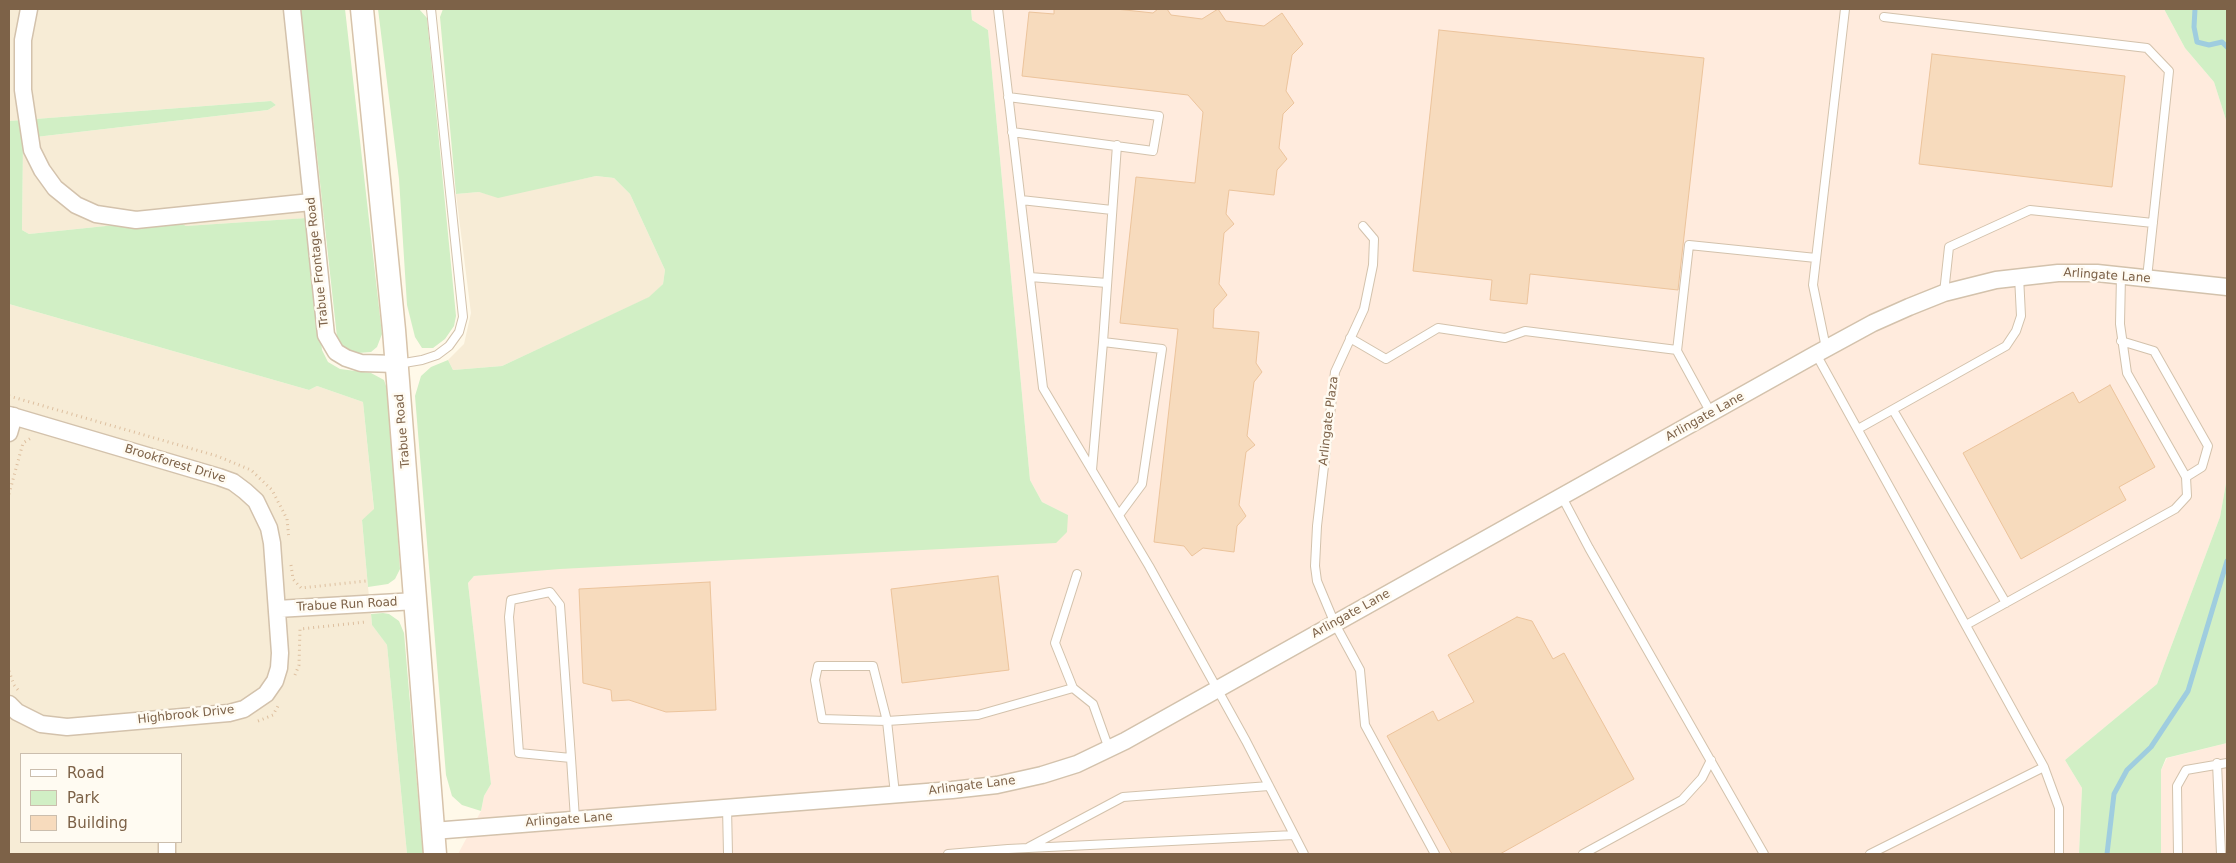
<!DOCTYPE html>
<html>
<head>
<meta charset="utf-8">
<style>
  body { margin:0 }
  #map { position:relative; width:2236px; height:863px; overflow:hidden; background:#fff9e9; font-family:"DejaVu Sans",sans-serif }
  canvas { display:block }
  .frame { position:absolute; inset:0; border:10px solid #7d6248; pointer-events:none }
  .legend { position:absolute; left:20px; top:753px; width:162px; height:90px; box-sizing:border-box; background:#fffbf2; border:1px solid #cbbeae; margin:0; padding:6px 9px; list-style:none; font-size:15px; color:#7d6248 }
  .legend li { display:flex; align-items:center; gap:10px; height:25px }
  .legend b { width:25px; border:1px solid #cbbeae }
</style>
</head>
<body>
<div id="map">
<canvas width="2236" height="863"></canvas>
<div class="frame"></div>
<ul class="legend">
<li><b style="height:6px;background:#fff"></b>Road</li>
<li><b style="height:14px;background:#d1efc5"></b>Park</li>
<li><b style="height:14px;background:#f7dbbd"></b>Building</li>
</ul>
</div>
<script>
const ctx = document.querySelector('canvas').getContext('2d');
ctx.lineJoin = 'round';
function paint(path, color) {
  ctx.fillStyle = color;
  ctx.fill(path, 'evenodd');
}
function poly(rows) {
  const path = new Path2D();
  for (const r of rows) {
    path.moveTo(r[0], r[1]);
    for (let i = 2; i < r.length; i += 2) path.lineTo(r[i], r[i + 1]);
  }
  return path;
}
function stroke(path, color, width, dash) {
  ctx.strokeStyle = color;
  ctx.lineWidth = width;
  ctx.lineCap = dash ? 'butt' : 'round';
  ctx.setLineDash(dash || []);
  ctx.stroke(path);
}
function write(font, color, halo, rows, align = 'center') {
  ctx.font = font + ' "DejaVu Sans",sans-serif';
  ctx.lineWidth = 5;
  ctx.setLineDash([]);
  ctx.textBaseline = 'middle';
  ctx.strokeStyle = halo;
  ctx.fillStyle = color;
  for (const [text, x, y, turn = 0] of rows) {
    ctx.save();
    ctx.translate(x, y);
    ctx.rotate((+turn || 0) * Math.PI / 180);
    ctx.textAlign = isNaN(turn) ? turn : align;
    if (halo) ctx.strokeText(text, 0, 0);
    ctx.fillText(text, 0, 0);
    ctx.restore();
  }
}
const residential = poly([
  [9,9,301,9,324,217,186,226,173,219,29,234,22,230,23,144,27,138,268,110,276,105,271,101,9,121],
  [596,176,614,178,630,194,665,270,663,284,650,297,502,366,453,370,448,360,464,344,471,313,456,194,479,192,498,197],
  [9,304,309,390,317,386,363,402,374,510,362,520,368,587,372,625,387,645,407,854,9,854],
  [21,754,181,754,181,842,21,842]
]);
const commercial = poly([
  [971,9,2164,9,2185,48,2214,82,2227,123,2227,478,2220,517,2157,684,2065,760,2082,788,2079,854,458,854,481,811,484,796,491,784,468,583,474,576,1068,515,1042,502,1030,480,988,30,972,20],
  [2227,743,2227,854,2161,854,2161,770,2167,758]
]);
const green = poly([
  [301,9,345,9,382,334,377,347,371,352,358,353,344,349,337,337],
  [378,9,419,9,427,18,456,316,454,326,445,339,433,348,422,348,415,337,407,305,399,179],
  [443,9,971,9,972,20,988,30,1030,480,1042,502,1068,515,1067,532,1056,543,560,569,474,576,468,583,491,784,484,796,481,811,462,805,452,796,446,775,415,396,421,376,431,367,448,360,453,370,502,366,649,297,663,284,665,270,630,194,614,178,596,176,498,198,479,192,456,194,440,17],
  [2164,9,2227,9,2227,123,2214,82,2185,48],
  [271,101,276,105,268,110,27,138,23,144,22,230,29,234,173,219,186,226,307,218,322,350,328,362,340,369,371,373,384,380,388,392,400,569,395,579,388,584,368,587,362,520,374,509,363,402,317,386,309,390,9,304,9,121],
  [2227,478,2227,743,2166,758,2161,770,2161,854,2079,854,2082,788,2065,760,2157,684,2220,517],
  [383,613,389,614,399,621,404,633,423,854,407,854,387,645,372,625,371,614]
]);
const stream = poly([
  [2195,9,2194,27,2197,42,2209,45,2222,42,2227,47],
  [2107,854,2114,794,2127,770,2151,747,2188,691,2227,561]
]);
const building = poly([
  [1054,9,1116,9,1153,13,1158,9,1167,9,1171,15,1202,19,1218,9,1226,21,1264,26,1282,13,1303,44,1292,55,1286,91,1294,103,1283,114,1279,148,1287,159,1277,170,1274,195,1229,190,1226,214,1234,224,1224,233,1219,284,1227,295,1214,309,1213,328,1259,332,1256,363,1262,372,1254,382,1247,436,1255,445,1246,452,1239,505,1246,516,1237,526,1234,552,1203,548,1192,556,1184,546,1154,542,1178,329,1120,323,1136,177,1195,183,1203,112,1188,95,1022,76,1029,12,1054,14,1054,9],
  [1439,30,1704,58,1678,290,1530,274,1527,304,1490,300,1492,280,1413,271,1439,30],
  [1932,54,2125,76,2112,187,1919,164,1932,54],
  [2110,385,2155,467,2119,487,2126,500,2021,559,1963,453,2073,392,2079,403,2110,385],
  [998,576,1009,670,902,683,891,589,998,576],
  [710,582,716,710,666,712,629,700,612,701,611,690,583,683,579,589,710,582],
  [1517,617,1532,621,1553,659,1564,653,1634,779,1500,854,1452,854,1387,736,1433,711,1438,721,1474,702,1448,655,1517,617]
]);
const path = poly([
  [9,396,217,456,251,470,272,490,287,519,289,539],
  [9,494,23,443,31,438],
  [291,565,293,579,301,588,366,581],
  [9,671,14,685,18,690],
  [295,675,299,665,300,629,366,622],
  [258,721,273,715,278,706]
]);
const lane = poly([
  [998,9,1043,388,1149,566,1246,741,1304,854],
  [1884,17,2147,48,2169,71,2147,278],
  [1008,97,1159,116,1153,151,1012,132],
  [1117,145,1103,342,1162,349,1142,484,1119,515],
  [1021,200,1112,210],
  [1363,226,1374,239,1373,265,1364,309,1335,372,1317,526,1315,566,1317,581,1335,624,1360,670,1365,725,1435,854],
  [1030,277,1107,283],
  [1944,293,1949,247,2030,210,2153,223],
  [1350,338,1386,359,1438,328,1505,338,1525,331,1677,350],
  [2121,341,2154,351,2208,446,2202,467,2186,477],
  [1826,348,1813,285,1845,9],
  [1816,354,2044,767,1870,854],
  [398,364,422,360,437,355,449,346,459,332,463,317,431,9],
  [1893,410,2006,603],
  [1711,413,1677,351,1689,245,1816,258],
  [1858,429,2006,346,2016,331,2021,316,2019,276],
  [1092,470,1103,342],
  [1562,497,1589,548,1764,854],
  [1966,625,2175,509,2187,496,2186,477,2127,373,2120,324,2121,275],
  [1073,688,1093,704,1109,749],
  [571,758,519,753,509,617,511,600,550,592,560,605,571,758,575,819],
  [2217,763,2221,854],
  [2044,767,2059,808,2059,854],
  [895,794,887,721,873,666,818,666,815,680,822,719,887,721,978,715,1073,688,1055,643,1077,574],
  [727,807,728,854],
  [1029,847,1123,797,1269,786],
  [1008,849,1294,835],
  [948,854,1008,849,1008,854],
  [1583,854,1682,800,1702,778,1711,760],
  [2178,854,2177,786,2186,770,2227,763]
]);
const street = poly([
  [29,9,23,40,23,90,32,150,42,170,55,188,76,205,96,214,136,220,311,202],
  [292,9,326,335,336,352,346,358,361,363,397,364],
  [9,415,219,477,233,482,245,491,256,501,269,528,272,543,280,653,279,668,275,681,266,694,244,709,229,713,67,727,41,724,17,712,9,704],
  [9,433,14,416],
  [277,609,416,601],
  [433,831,952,790,997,785,1042,775,1077,764,1125,741,1816,354,1873,323,1909,307,1944,293,1996,280,2058,273,2097,273,2227,287],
  [167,842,167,854]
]);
const secondary = poly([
  [362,9,394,330,435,854]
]);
const streetNames = [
  ["Trabue Frontage Road",318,262,-96],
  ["Arlingate Lane",2107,276,4],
  ["Arlingate Lane",1705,417,-29],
  ["Arlingate Plaza",1329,421,-83],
  ["Trabue Road",403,431,-95],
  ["Brookforest Drive",175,464,17],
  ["Trabue Run Road",347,605,-3],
  ["Arlingate Lane",1351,614,-29],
  ["Highbrook Drive",186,715,-6],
  ["Arlingate Lane",972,786,-7],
  ["Arlingate Lane",569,820,-4]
];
paint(residential, '#f7ecd6');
paint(commercial, '#ffebdd');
paint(green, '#d1efc5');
stroke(stream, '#9fcddf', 5);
paint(building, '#f7dbbd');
stroke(building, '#ecc49c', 1);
stroke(lane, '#d3c2ac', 10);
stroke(street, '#d3c2ac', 19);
stroke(secondary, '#d7c3aa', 25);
stroke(path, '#ddbf9f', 3, [1, 4]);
stroke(lane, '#fff', 8);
stroke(street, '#fff', 16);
stroke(secondary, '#fff', 22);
write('12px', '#7d6248', '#fffbf2', streetNames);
</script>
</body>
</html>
